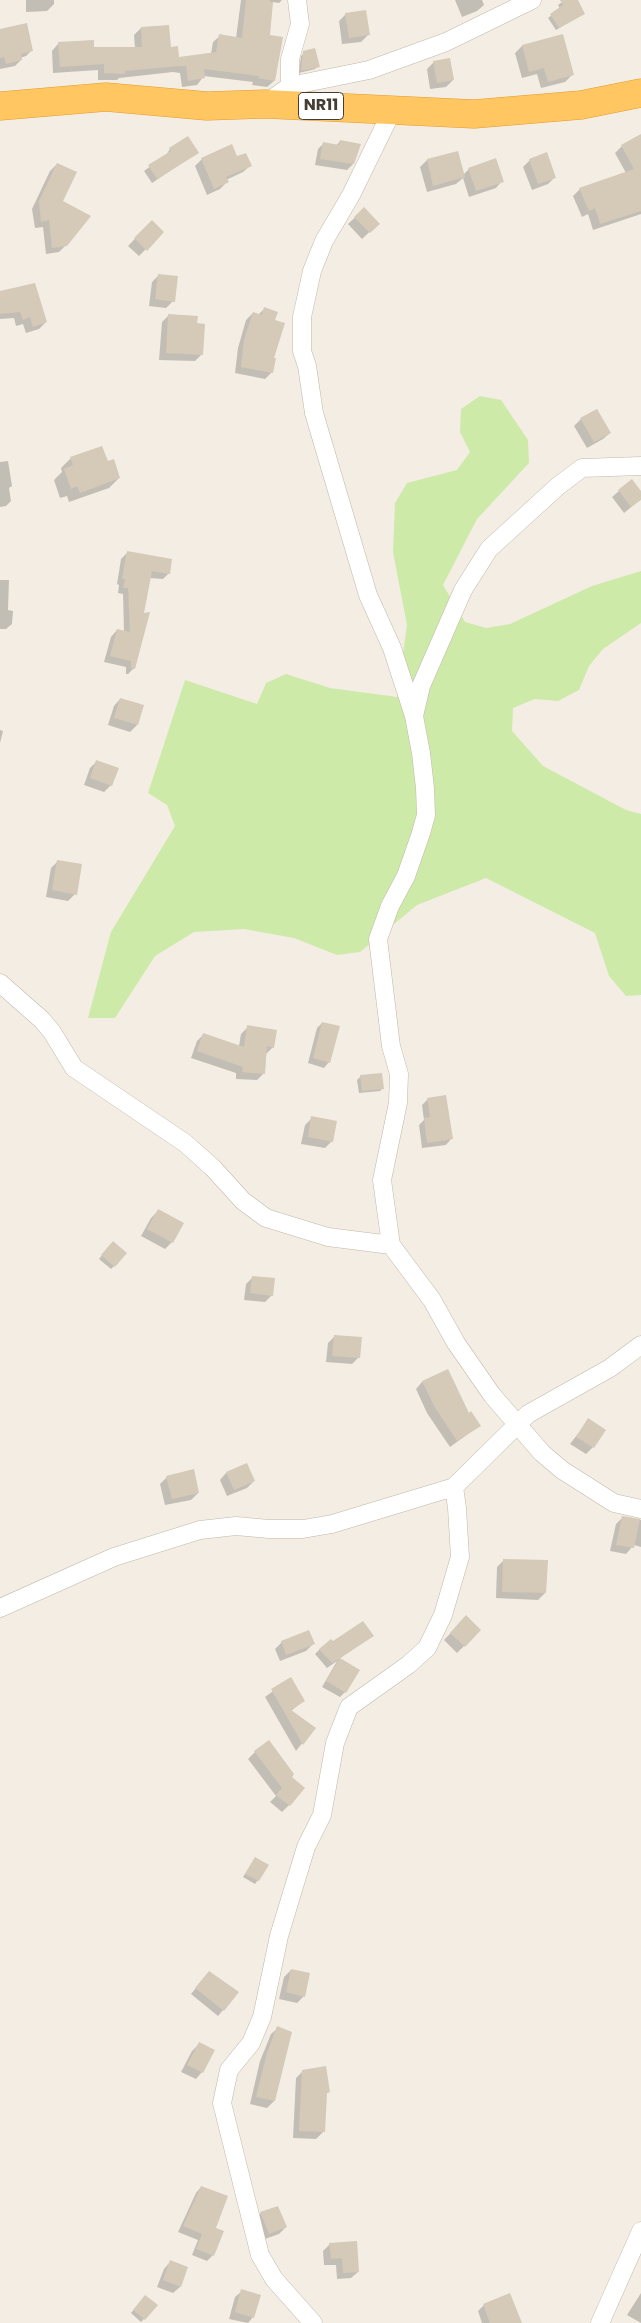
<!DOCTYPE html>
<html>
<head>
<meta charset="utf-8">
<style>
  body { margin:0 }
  canvas { display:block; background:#f3ede3 }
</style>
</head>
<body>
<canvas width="641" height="2323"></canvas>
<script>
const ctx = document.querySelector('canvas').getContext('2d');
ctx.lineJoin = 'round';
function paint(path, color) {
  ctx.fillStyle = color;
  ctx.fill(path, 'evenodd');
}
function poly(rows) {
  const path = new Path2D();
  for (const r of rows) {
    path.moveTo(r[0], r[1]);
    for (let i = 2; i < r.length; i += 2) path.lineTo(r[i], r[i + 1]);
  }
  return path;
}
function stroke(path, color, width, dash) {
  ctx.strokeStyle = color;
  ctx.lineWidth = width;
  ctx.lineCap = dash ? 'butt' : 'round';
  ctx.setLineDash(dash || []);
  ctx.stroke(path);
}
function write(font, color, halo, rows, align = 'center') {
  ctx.font = font + ' Poppins,sans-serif';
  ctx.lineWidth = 4;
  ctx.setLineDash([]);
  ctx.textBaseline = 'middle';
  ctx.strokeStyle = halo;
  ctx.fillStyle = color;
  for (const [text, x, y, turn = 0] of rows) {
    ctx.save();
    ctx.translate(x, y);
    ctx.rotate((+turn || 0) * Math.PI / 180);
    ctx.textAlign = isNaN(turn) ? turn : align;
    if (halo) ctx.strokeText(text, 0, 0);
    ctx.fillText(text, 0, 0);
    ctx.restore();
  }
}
const green = poly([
  [480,396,501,400,528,440,529,463,477,519,443,585,465,622,486,628,510,624,592,586,641,571,641,623,603,649,589,666,579,690,558,701,535,699,513,708,512,731,543,766,626,810,641,814,641,995,626,996,609,976,595,933,486,878,417,905,360,952,337,955,294,938,244,929,194,932,155,956,115,1018,88,1018,111,932,175,826,167,805,148,793,185,680,257,704,266,683,286,674,330,688,397,697,407,625,393,552,395,503,407,483,457,470,470,452,460,432,461,409]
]);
const shadow = poly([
  [26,0,54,0,54,4,47,11,26,12],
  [241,0,282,0,279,3,272,2,268,36,274,81,267,87,252,85,253,82,204,76,197,85,182,87,180,73,173,72,119,78,117,80,98,80,98,70,53,73,52,51,58,44,93,48,135,48,134,35,141,28,170,48,178,59,211,54,213,42,220,36,236,38],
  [455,0,482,0,484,5,477,11,462,17],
  [565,0,576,0,580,16,556,30,548,18,560,9,558,5],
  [346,14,368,35,361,42,342,44,339,21],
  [0,30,32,50,26,56,20,58,21,60,15,66,0,69],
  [562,35,572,75,565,82,541,88,537,74,522,78,515,53,522,46],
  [304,53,318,66,315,69,299,73,301,56],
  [434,62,453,80,446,87,430,89,427,69],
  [641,135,641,214,593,230,588,214,582,217,573,196,580,189,626,173,615,153,622,146],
  [188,138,197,153,152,183,144,171,166,155,170,149],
  [340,141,353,164,347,170,315,165,318,149,324,143,336,146],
  [457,153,463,175,469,169,502,181,496,188,469,197,463,178,456,184,427,192,420,167,427,160],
  [202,159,250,166,243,172,226,180,227,182,220,189,207,195,195,166],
  [530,160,555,177,548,184,532,190,523,167],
  [57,164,66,245,59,252,46,254,43,227,35,228,32,209,50,171],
  [364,209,378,224,362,239,348,224],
  [152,221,163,232,139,256,128,246],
  [159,275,173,301,166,308,149,306,152,282],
  [0,292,46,322,39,329,26,333,23,324,16,326,14,318,0,319],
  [264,309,274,321,272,372,265,379,235,373,238,348,246,320,253,313,258,315],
  [168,316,196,324,202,354,195,361,159,360,162,322],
  [581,419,610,433,603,439,587,448,574,426],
  [71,458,107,462,119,478,109,488,69,502,67,496,60,498,54,480,62,472,61,468],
  [8,461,12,486,9,488,11,501,6,506,0,507,0,462],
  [619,491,641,493,641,499,624,513,612,497],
  [127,553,169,573,163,579,149,578,134,668,128,674,126,674,126,667,104,662,111,637,117,630,124,632,123,594,118,593,119,585,117,584,121,559],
  [0,580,9,580,8,610,13,611,12,624,6,629,0,629],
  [120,699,137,725,130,732,108,725,114,706],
  [0,730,3,731,0,743],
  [97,761,111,785,104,792,84,785,90,768],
  [58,861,75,894,68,901,46,897,51,868],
  [322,1023,329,1062,324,1068,308,1063,317,1028],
  [248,1027,273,1047,265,1055,263,1074,257,1080,236,1079,236,1073,191,1058,197,1041,204,1034,239,1046,241,1034],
  [361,1076,383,1088,380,1091,359,1093,357,1080],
  [428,1099,451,1139,446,1145,422,1148,419,1125,424,1120,422,1105],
  [312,1118,332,1141,325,1148,301,1144,305,1125],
  [158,1211,172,1242,165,1249,141,1236,151,1218],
  [110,1245,114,1266,111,1269,99,1259],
  [253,1277,272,1295,265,1302,244,1300,246,1284],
  [335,1336,359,1357,352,1364,326,1362,328,1343],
  [447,1371,468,1415,479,1426,450,1447,427,1413,416,1389,422,1382],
  [587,1422,593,1447,586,1454,570,1444],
  [247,1465,254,1481,247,1488,227,1496,220,1480,226,1473],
  [167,1477,198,1493,191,1500,165,1505,160,1484],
  [623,1517,641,1520,641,1547,634,1545,626,1554,610,1551,616,1524],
  [504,1560,545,1593,538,1600,496,1598,497,1567],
  [466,1617,480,1630,457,1653,444,1640],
  [372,1636,339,1659,345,1692,340,1697,322,1687,337,1661,327,1668,315,1654,320,1649,333,1643],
  [282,1642,313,1644,306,1651,280,1661,275,1649],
  [287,1681,302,1702,291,1711,314,1728,296,1751,265,1697],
  [255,1752,290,1778,289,1805,282,1812,270,1802,276,1796,248,1759],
  [255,1858,258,1880,255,1884,243,1877],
  [291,1970,304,1996,297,2003,279,1999,284,1977],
  [204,1978,238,1992,218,2016,191,1994],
  [278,2028,274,2101,267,2108,250,2104,260,2061,271,2034],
  [199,2044,202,2072,196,2079,181,2072,192,2051],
  [303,2071,328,2092,325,2095,323,2132,316,2139,293,2138,296,2078],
  [201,2187,213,2255,207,2261,192,2255,198,2240,178,2232,196,2193],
  [261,2213,286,2227,279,2234,262,2240,254,2220],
  [330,2244,358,2272,351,2278,337,2279,336,2265,324,2265,323,2251],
  [170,2262,187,2268,180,2287,173,2293,157,2287,164,2269],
  [242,2291,253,2317,248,2323,229,2319,235,2297],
  [641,2293,641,2323,627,2315],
  [142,2300,156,2306,141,2322,131,2313],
  [484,2305,521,2323,482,2323,478,2311]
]);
const building = poly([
  [246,0,270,0,270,2,273,2,270,35,283,37,275,81,258,78,259,76,204,69,205,78,188,81,186,66,180,66,125,71,125,74,104,73,104,64,60,67,58,42,94,40,94,47,142,47,141,27,169,25,171,47,178,46,179,57,216,52,219,34,242,38],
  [560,0,578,0,585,14,559,28,550,14,563,5],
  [366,10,370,35,349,38,345,13],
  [27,23,33,51,21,54,22,60,6,64,4,57,0,58,0,29],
  [563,34,574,75,548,82,544,68,529,72,522,45],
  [315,48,320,67,301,71,303,51],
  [450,58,454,80,437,83,433,61],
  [641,134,641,211,600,224,595,208,589,211,579,188,634,169,621,145],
  [188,136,199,153,157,179,148,165,171,151,169,148],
  [340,140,361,144,354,164,320,159,323,142,339,145],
  [232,144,237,156,246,153,252,166,226,177,229,182,214,189,201,158],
  [458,151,465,177,433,186,427,159],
  [547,152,556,178,538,184,529,159],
  [496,158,504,182,476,191,468,168],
  [57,163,77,172,63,201,91,216,67,246,52,248,49,220,41,222,39,201],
  [364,207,380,224,370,233,354,217],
  [152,220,164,232,147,251,134,238],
  [158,274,178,276,175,302,155,299],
  [35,283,47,322,33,327,30,317,23,320,20,312,0,314,0,291],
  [264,307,278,312,275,320,285,323,274,358,276,358,273,373,241,367,244,340,253,312,262,315],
  [168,314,198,316,197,323,205,324,203,355,166,353],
  [597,409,611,433,594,442,580,418],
  [102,446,108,461,114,459,120,478,80,493,77,486,71,489,64,469,73,465,70,457],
  [632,479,641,491,641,500,631,507,618,490],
  [127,551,172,559,170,574,152,571,144,613,150,612,135,669,131,668,131,661,110,656,117,629,130,632,128,588,123,588,125,579,122,579],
  [120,698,144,705,138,725,114,718],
  [96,760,119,768,112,786,90,778],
  [57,860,82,864,77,895,52,890],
  [322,1022,340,1026,330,1063,313,1058],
  [247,1025,277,1030,274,1048,267,1046,265,1074,242,1072,243,1067,197,1051,203,1033,244,1047],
  [382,1073,384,1089,362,1091,360,1075],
  [446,1095,453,1139,427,1143,424,1118,430,1117,427,1098],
  [311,1116,337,1121,333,1142,308,1137],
  [158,1209,184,1223,173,1243,147,1229],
  [113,1241,127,1253,115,1267,101,1255],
  [252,1276,275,1278,273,1296,250,1293],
  [334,1335,362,1337,360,1358,332,1356],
  [448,1369,469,1413,471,1411,481,1426,457,1441,434,1406,422,1381],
  [588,1418,606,1430,594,1448,576,1437],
  [247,1463,255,1481,234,1490,226,1472],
  [194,1469,199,1493,172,1499,166,1476],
  [622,1516,640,1519,634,1548,616,1545],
  [503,1559,548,1560,546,1593,502,1592],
  [466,1615,481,1630,465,1647,450,1633],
  [363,1621,374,1636,340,1658,360,1670,346,1693,326,1681,339,1659,332,1663,319,1649,331,1639,333,1641],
  [309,1630,315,1644,286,1655,281,1641],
  [291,1677,305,1701,291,1710,316,1728,303,1745,271,1689],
  [269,1740,294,1774,292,1777,305,1788,290,1806,276,1795,282,1788,254,1751],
  [255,1857,269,1865,259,1881,245,1874],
  [291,1969,310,1973,305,1997,286,1992],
  [209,1971,239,1992,224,2011,195,1988],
  [277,2026,292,2032,275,2101,256,2097,267,2053],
  [199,2042,215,2050,203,2073,187,2065],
  [326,2066,330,2092,327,2093,325,2132,299,2131,302,2070],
  [201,2186,228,2196,216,2228,224,2231,214,2256,196,2249,202,2234,183,2226],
  [278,2206,287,2227,269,2234,260,2212],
  [357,2241,359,2272,343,2273,342,2258,331,2259,329,2243],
  [170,2260,188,2267,181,2287,163,2280],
  [241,2289,261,2295,254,2318,235,2312],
  [510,2293,522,2323,490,2323,483,2304],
  [145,2295,158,2305,145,2320,133,2310]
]);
const street = poly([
  [290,86,290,59,300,24,297,0],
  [265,104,290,86,369,70,446,42,532,0],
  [393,109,351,195,324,241,312,271,302,317,302,351,307,366,314,413,368,595,392,648,414,716,421,753,425,788,426,815,421,833,406,876,390,906,378,939,391,1046,399,1074,398,1103,382,1180,391,1245,432,1300,456,1343,492,1395,542,1453,562,1470,614,1503,641,1509],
  [414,716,421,686,463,590,489,549,558,486,582,468,641,466],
  [0,983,42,1020,52,1032,74,1068,185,1143,213,1168,243,1201,266,1218,328,1237,391,1245],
  [0,1608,114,1557,200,1530,236,1526,269,1529,303,1529,332,1524,454,1487],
  [313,2323,274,2279,260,2255,222,2103,229,2070,251,2043,262,2017,279,1936,306,1847,322,1815,335,1743,349,1707,408,1665,427,1648,443,1615,460,1557,457,1508,454,1487,528,1414,610,1368,641,1345],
  [600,2323,641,2231]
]);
const highway = poly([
  [0,106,106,97,207,106,265,104,474,114,581,105,641,93]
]);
const shields = [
  [321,106,45]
];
const shieldNames = [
  ["NR11",321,106]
];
paint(green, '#ceeaa9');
paint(shadow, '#0003');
paint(building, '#d5c9b8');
stroke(street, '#c1b8a8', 19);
stroke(highway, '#e59b2b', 29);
stroke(street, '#fff', 18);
stroke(highway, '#ffc662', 28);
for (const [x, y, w] of shields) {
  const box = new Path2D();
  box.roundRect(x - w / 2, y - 13.5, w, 27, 4);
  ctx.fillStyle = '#fff';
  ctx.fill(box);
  stroke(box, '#453d33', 1);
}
write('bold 16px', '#453d33', null, shieldNames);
</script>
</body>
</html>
